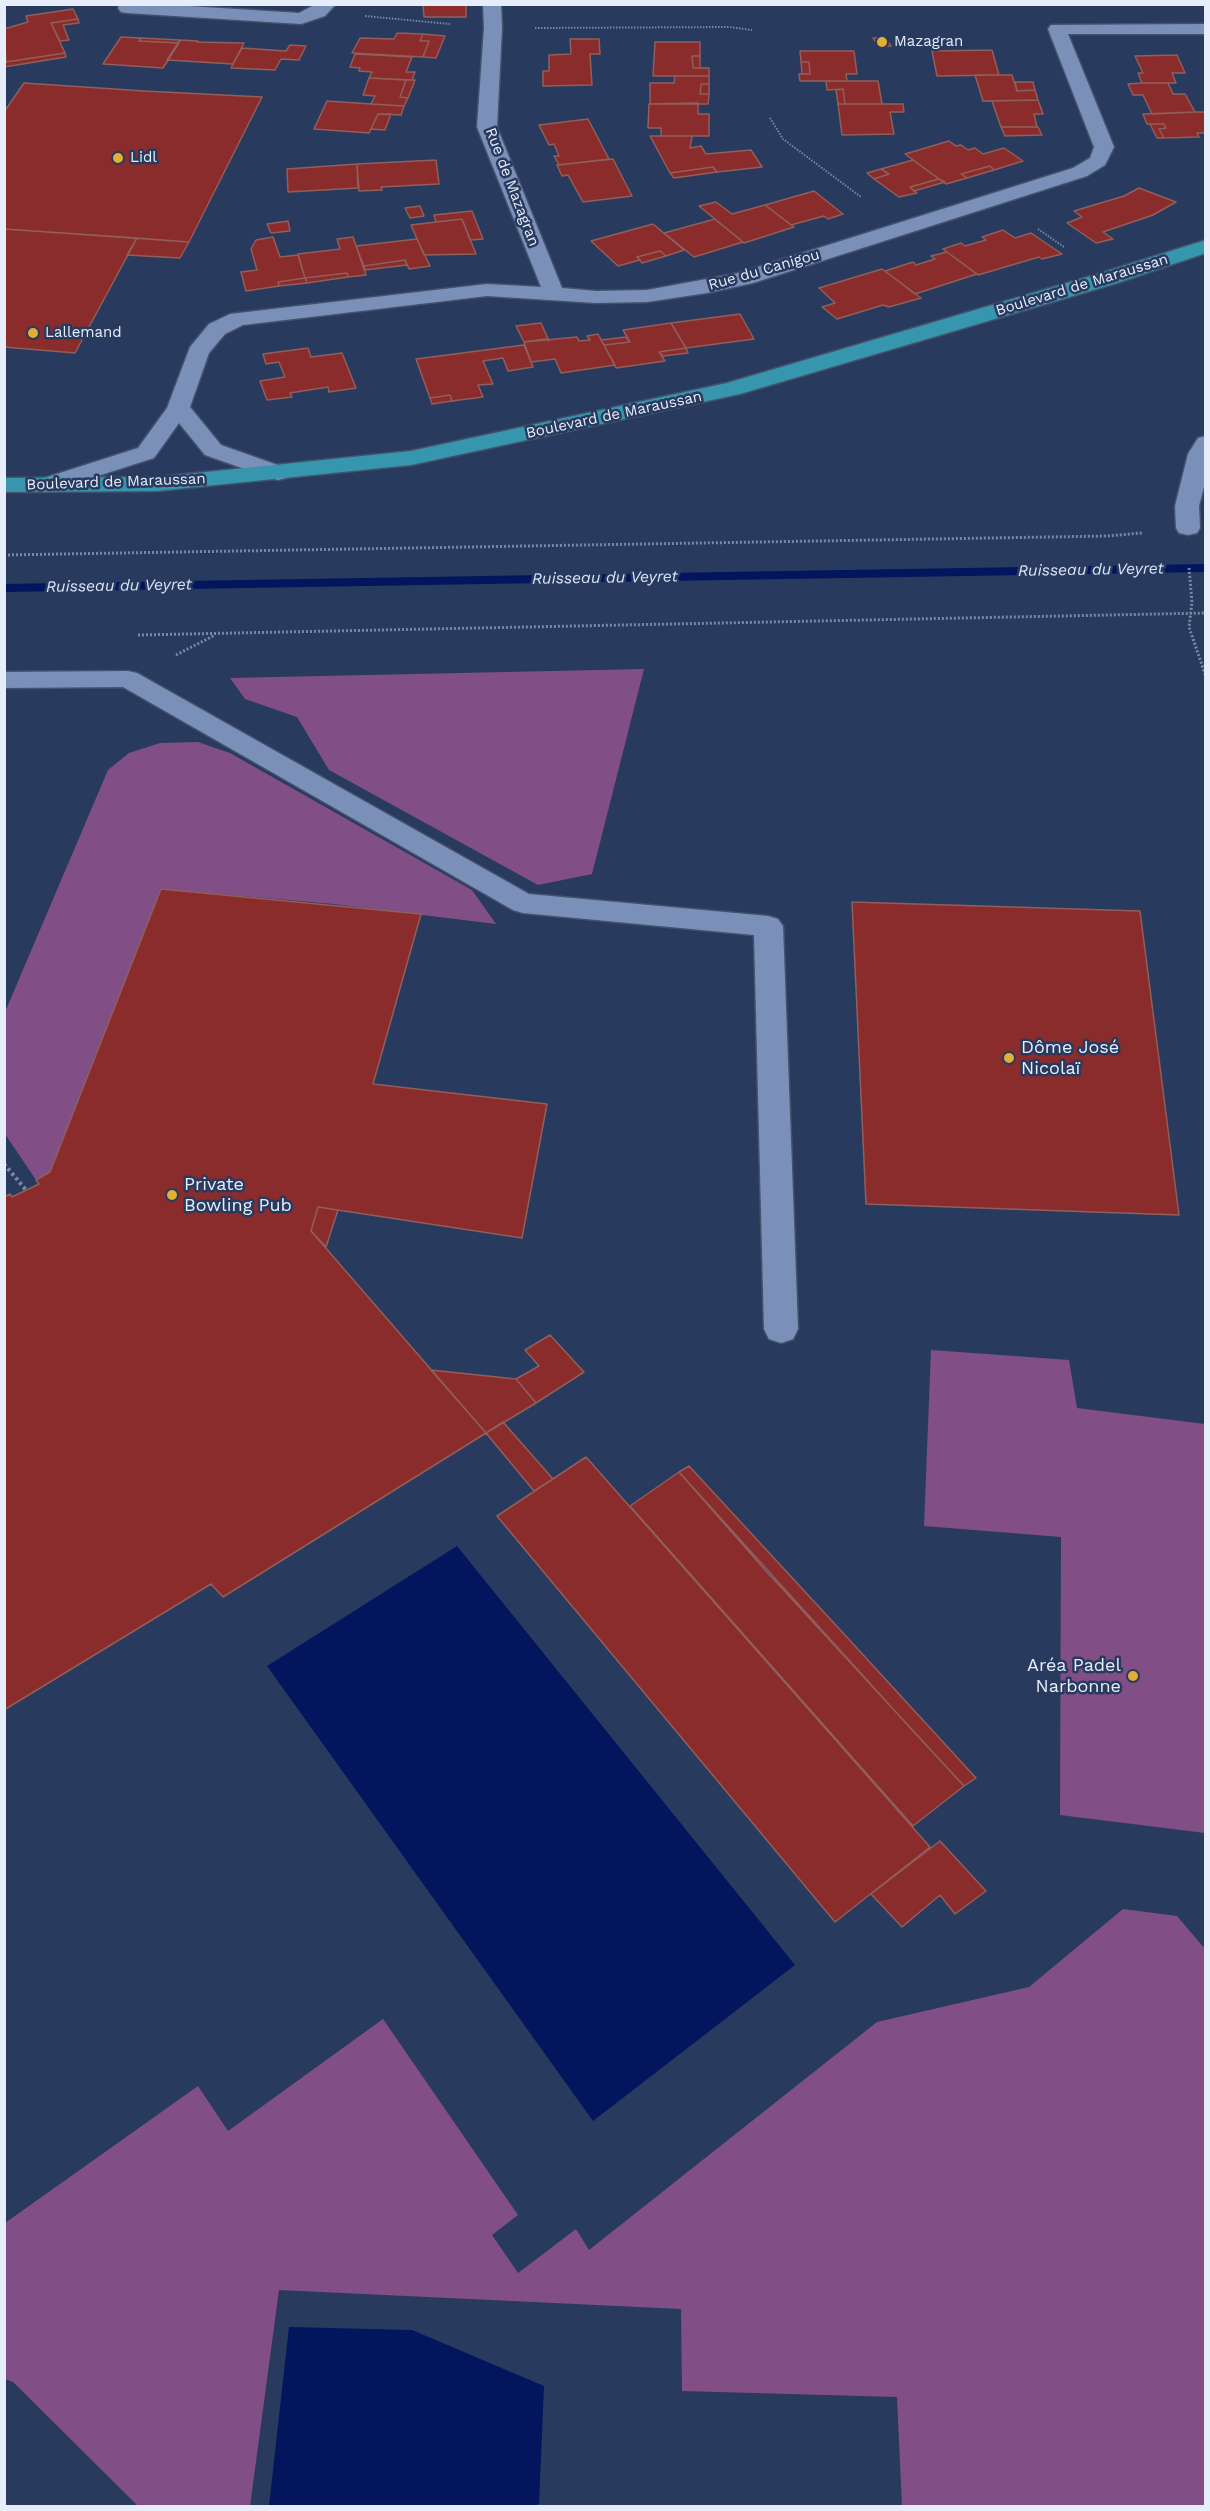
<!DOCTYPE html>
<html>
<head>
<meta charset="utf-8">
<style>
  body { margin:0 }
  #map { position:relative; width:1210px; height:2511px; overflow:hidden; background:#293a5f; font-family:"Work Sans",sans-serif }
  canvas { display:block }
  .frame { position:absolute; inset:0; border:6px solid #e6edfb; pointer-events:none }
</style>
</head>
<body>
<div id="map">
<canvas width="1210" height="2511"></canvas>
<div class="frame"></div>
</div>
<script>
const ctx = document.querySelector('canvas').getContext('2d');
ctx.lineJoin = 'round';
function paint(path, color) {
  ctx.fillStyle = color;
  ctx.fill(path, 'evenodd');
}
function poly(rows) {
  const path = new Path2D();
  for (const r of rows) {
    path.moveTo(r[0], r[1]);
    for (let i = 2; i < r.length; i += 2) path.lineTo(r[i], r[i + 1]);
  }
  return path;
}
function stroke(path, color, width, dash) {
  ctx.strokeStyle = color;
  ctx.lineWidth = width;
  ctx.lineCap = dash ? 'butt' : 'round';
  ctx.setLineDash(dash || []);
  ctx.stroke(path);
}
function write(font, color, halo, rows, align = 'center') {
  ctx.font = font + ' "Work Sans",sans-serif';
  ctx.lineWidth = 5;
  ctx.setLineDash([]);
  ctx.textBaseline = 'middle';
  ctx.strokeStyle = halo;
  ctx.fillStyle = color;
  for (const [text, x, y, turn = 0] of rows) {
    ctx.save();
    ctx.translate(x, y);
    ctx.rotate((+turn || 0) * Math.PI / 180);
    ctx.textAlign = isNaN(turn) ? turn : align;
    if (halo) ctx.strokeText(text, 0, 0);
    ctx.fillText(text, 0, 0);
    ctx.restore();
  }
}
const green = poly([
  [644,669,592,874,538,885,329,770,297,717,245,699,230,678],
  [198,742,230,753,472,890,496,924,333,904,161,889,50,1172,36,1180,5,1134,5,1012,108,770,129,753,160,743],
  [931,1350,1069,1360,1077,1408,1205,1424,1205,1833,1060,1815,1061,1537,924,1526],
  [1123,1909,1177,1916,1205,1949,1205,2506,902,2506,897,2397,682,2391,681,2309,279,2290,250,2506,138,2506,13,2382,5,2379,5,2223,198,2086,228,2131,383,2019,518,2215,492,2235,518,2273,576,2229,589,2250,877,2022,1029,1987]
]);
const water = poly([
  [457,1546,795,1965,593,2121,267,1666],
  [289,2327,412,2330,544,2386,539,2504,534,2506,269,2506]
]);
const stream = poly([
  [1206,564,1206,572,4,592,4,584,1206,564]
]);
const building = poly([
  [423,4,466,4,466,17,424,17,423,4],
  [73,9,78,19,51,23,65,53,6,62,4,29,28,22,26,16,73,9],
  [78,19,79,23,63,25,69,40,60,41,51,23,78,19],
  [397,33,423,34,420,41,429,41,423,57,352,53,360,38,394,39,397,33],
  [423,34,445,36,436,58,423,57,429,41,420,41,423,34],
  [121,37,141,38,139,41,179,43,163,68,103,64,121,37],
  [885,37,891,46,879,47,873,38,885,37],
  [141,38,180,40,179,43,139,41,141,38],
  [570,39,599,39,600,54,590,54,592,85,543,86,543,71,549,71,549,55,571,54,570,39],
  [180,40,198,41,197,42,244,43,233,64,167,60,180,40],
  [655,42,700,42,700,56,692,56,693,68,709,68,709,76,653,76,655,42],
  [290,45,306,46,299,60,281,59,275,70,231,68,242,48,286,51,290,45],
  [992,50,999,75,937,76,932,51,992,50],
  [800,51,854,51,857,74,846,74,847,81,800,81,799,74,810,74,809,62,801,62,800,51],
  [65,53,66,57,4,67,4,59,6,62,65,53],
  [355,54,412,57,406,72,415,72,412,80,369,78,372,72,359,71,360,68,350,67,355,54],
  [1177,55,1185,73,1172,73,1176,83,1142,83,1138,73,1143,73,1135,56,1177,55],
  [692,56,700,56,700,68,693,68,692,56],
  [801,62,809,62,810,74,802,74,801,62],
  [975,75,1012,75,1017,91,1035,90,1038,100,983,101,975,75],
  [675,76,709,76,709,84,701,84,700,94,709,94,708,104,650,104,650,83,674,83,675,76],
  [369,78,406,80,400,97,408,98,404,106,371,104,375,96,363,95,369,78],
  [406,80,415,80,408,98,400,97,406,80],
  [826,81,878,81,882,104,845,104,843,89,827,90,826,81],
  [1015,82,1033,82,1035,90,1017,91,1015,82],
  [24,83,144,91,262,97,189,242,4,229,4,112,24,83],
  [1142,83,1168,83,1173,94,1185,94,1195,112,1152,114,1143,95,1133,95,1128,84,1142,83],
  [701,84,709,84,709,94,700,94,701,84],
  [843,89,845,104,838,104,836,90,843,89],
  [1038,100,1043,114,1034,114,1037,127,1001,127,992,101,1038,100],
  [327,101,371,104,404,106,401,115,378,114,369,133,314,129,327,101],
  [698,103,698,114,709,114,709,136,661,136,661,128,648,128,649,104,698,103],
  [838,104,903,104,904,112,890,112,894,134,842,135,838,104],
  [1195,112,1206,112,1206,133,1197,133,1199,137,1164,138,1159,129,1166,128,1164,124,1147,124,1143,114,1195,112],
  [378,114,391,114,385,130,371,129,378,114],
  [588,119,609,159,559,165,554,156,559,156,554,144,549,145,539,125,588,119],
  [1150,124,1164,124,1166,128,1159,129,1164,138,1157,138,1150,124],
  [1001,127,1038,127,1042,135,1005,136,1001,127],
  [650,136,692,136,690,148,701,146,706,154,751,150,762,167,717,172,713,167,670,173,650,136],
  [949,141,956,146,961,145,968,150,975,148,983,154,1004,148,1023,161,994,170,990,166,961,174,967,178,946,184,905,154,949,141],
  [613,159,632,196,583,202,568,175,562,176,557,165,613,159],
  [436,160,439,184,381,187,382,190,359,191,357,164,436,160],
  [913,160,939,179,910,187,917,193,899,197,874,179,889,174,881,169,913,160],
  [357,164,358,188,288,192,287,169,357,164],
  [990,166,994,170,967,178,961,174,990,166],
  [713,167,717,172,674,178,670,173,713,167],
  [881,169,889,174,874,179,867,173,881,169],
  [939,179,945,182,914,191,910,187,939,179],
  [1139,188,1176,202,1153,215,1103,232,1113,239,1096,243,1067,223,1082,217,1074,211,1124,196,1139,188],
  [814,191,843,214,828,219,824,216,791,225,765,205,814,191],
  [716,202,732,214,765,205,794,227,744,243,699,206,716,202],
  [420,206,424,216,410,218,405,208,420,206],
  [472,211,483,239,470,240,462,219,436,222,434,215,472,211],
  [462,219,476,254,424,255,411,225,462,219],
  [715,219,743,242,694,257,664,233,715,219],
  [288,221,290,231,271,233,267,224,288,221],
  [653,224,684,250,666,256,660,251,637,257,640,260,618,266,591,241,653,224],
  [4,229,137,238,75,353,4,347,4,229],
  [1003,230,1015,238,1031,233,1062,254,1042,259,1039,257,978,275,943,249,961,243,965,246,986,240,982,237,1003,230],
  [273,237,280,257,298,255,305,278,278,282,279,286,246,291,241,272,257,270,251,249,256,240,273,237],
  [353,237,366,275,348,277,347,273,305,278,298,254,340,249,337,239,353,237],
  [137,238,189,242,180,258,127,255,137,238],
  [417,239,430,266,409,269,405,260,364,266,356,246,417,239],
  [660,251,666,256,642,263,637,257,660,251],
  [947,252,977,274,915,294,885,271,913,262,916,265,935,259,931,256,947,252],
  [405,260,407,265,365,270,364,266,405,260],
  [882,269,921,298,889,307,883,305,837,319,822,307,835,303,819,288,882,269],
  [347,273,348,277,307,283,305,278,347,273],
  [305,278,307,283,279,286,278,282,305,278],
  [740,314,754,339,686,348,671,323,740,314],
  [541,323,549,341,546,339,524,342,516,326,541,323],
  [671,323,686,348,659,352,665,361,616,368,604,345,630,342,623,330,671,323],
  [598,334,615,365,561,373,555,359,531,362,524,342,577,337,579,341,590,340,587,336,598,334],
  [626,337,630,342,604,345,601,340,626,337],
  [524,345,533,367,508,371,503,358,483,361,493,384,478,385,483,397,452,401,450,395,430,398,416,359,524,345],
  [308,348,311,357,342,353,356,388,329,392,328,387,290,393,292,397,267,400,260,381,285,377,279,362,266,364,263,354,308,348],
  [686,348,688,353,663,356,659,352,686,348],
  [450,395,452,401,432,404,430,398,450,395],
  [161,889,421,914,373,1084,547,1104,522,1238,318,1207,311,1231,486,1433,223,1597,211,1584,4,1710,4,1197,10,1194,12,1197,39,1184,36,1180,50,1172,161,889],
  [852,902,1140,911,1179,1215,866,1204,852,902],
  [318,1207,338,1210,326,1247,311,1231,318,1207],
  [550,1335,584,1372,536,1403,516,1379,539,1366,525,1350,550,1335],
  [431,1370,516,1379,536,1403,486,1433,431,1370],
  [503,1422,553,1479,534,1491,486,1433,503,1422],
  [586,1457,930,1847,835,1922,497,1516,586,1457],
  [689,1466,844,1634,976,1778,964,1786,913,1731,679,1472,689,1466],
  [679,1472,765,1570,964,1786,913,1826,630,1506,679,1472],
  [940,1841,986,1891,955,1914,940,1895,902,1927,871,1894,940,1841]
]);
const pathFar2 = poly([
  [365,16,450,24],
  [535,28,729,27,752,30],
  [770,118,783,139,861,197],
  [1038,229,1064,247]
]);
const pathFar1 = poly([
  [4,555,1107,536,1142,533],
  [1189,568,1192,602,1189,627,1206,677],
  [138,635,1206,613],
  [176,655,215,635]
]);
const path = poly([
  [4,1164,26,1190]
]);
const minor = poly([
  [120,4,157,4,299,13,316,4,336,4,325,16,301,24,127,13,121,12,118,8,120,4],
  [483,4,501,4,502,28,497,127,562,288,596,291,647,290,739,273,1073,168,1090,158,1094,147,1048,29,1051,25,1206,24,1206,34,1068,34,1114,147,1105,165,1087,176,753,283,707,293,647,302,596,303,487,296,243,325,225,334,209,353,190,407,221,445,286,468,290,473,286,478,278,480,270,478,205,455,179,423,154,458,54,490,46,492,38,490,34,485,38,480,138,448,167,408,190,347,209,324,230,314,487,284,541,287,477,127,484,28,483,4],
  [1206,436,1206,479,1199,506,1200,528,1197,533,1188,535,1179,533,1176,528,1175,506,1188,454,1198,438,1206,436],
  [128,671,137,673,529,894,768,916,778,919,783,926,798,1329,793,1339,781,1343,769,1339,764,1329,754,935,523,913,513,910,123,687,4,688,4,672,128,671]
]);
const major = poly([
  [1206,240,1206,253,1117,283,740,394,411,465,157,491,4,492,4,478,157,477,411,451,727,383,1101,273,1206,240]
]);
const markers = [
  [882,42,6,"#e2ae34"],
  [118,158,6,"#e2ae34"],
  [33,333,6,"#e2ae34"],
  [1009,1058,6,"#e2ae34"],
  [172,1195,6,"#e2ae34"],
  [1133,1676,6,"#e2ae34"]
];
const farPoinames = [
  ["Mazagran",894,42],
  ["Lidl",130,158],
  ["Lallemand",45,333]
];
const farStreetnames = [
  ["Rue de Mazagran",512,187,69],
  ["Rue du Canigou",764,270,-16],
  ["Boulevard de Maraussan",1082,285,-17],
  ["Boulevard de Maraussan",614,415,-12],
  ["Boulevard de Maraussan",116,482,-2]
];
const farWaternames = [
  ["Ruisseau du Veyret",1091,570,-1],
  ["Ruisseau du Veyret",605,578,-1],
  ["Ruisseau du Veyret",119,586,-1]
];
const poiNames = [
  ["Dôme José",1021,1048],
  ["Nicolaï",1021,1069],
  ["Private",184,1185],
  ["Bowling Pub",184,1206],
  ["Aréa Padel",1121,1666,"right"],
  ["Narbonne",1121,1687,"right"]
];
paint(green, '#814f86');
paint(water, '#02155d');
paint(stream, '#02155d');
paint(building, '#8a2c2c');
stroke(building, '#915f5b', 1.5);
stroke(minor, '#44526e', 3);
stroke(major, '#44526e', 3);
stroke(pathFar2, '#7a87a2', 2, [1.5, 1.5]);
stroke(pathFar1, '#7a87a2', 3, [2, 2]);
stroke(path, '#7a87a2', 4, [3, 3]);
paint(minor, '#7b90b9');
paint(major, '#3596ad');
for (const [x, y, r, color] of markers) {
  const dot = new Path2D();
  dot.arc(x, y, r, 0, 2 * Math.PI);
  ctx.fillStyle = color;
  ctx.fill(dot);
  stroke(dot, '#293a5f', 2);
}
write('15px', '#e6edfb', '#293a5f', farPoinames, 'left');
write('15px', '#e6edfb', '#293a5f', farStreetnames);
write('italic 16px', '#d9e4fa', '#293a5f', farWaternames);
write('18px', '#e6edfb', '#293a5f', poiNames, 'left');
</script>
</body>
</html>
